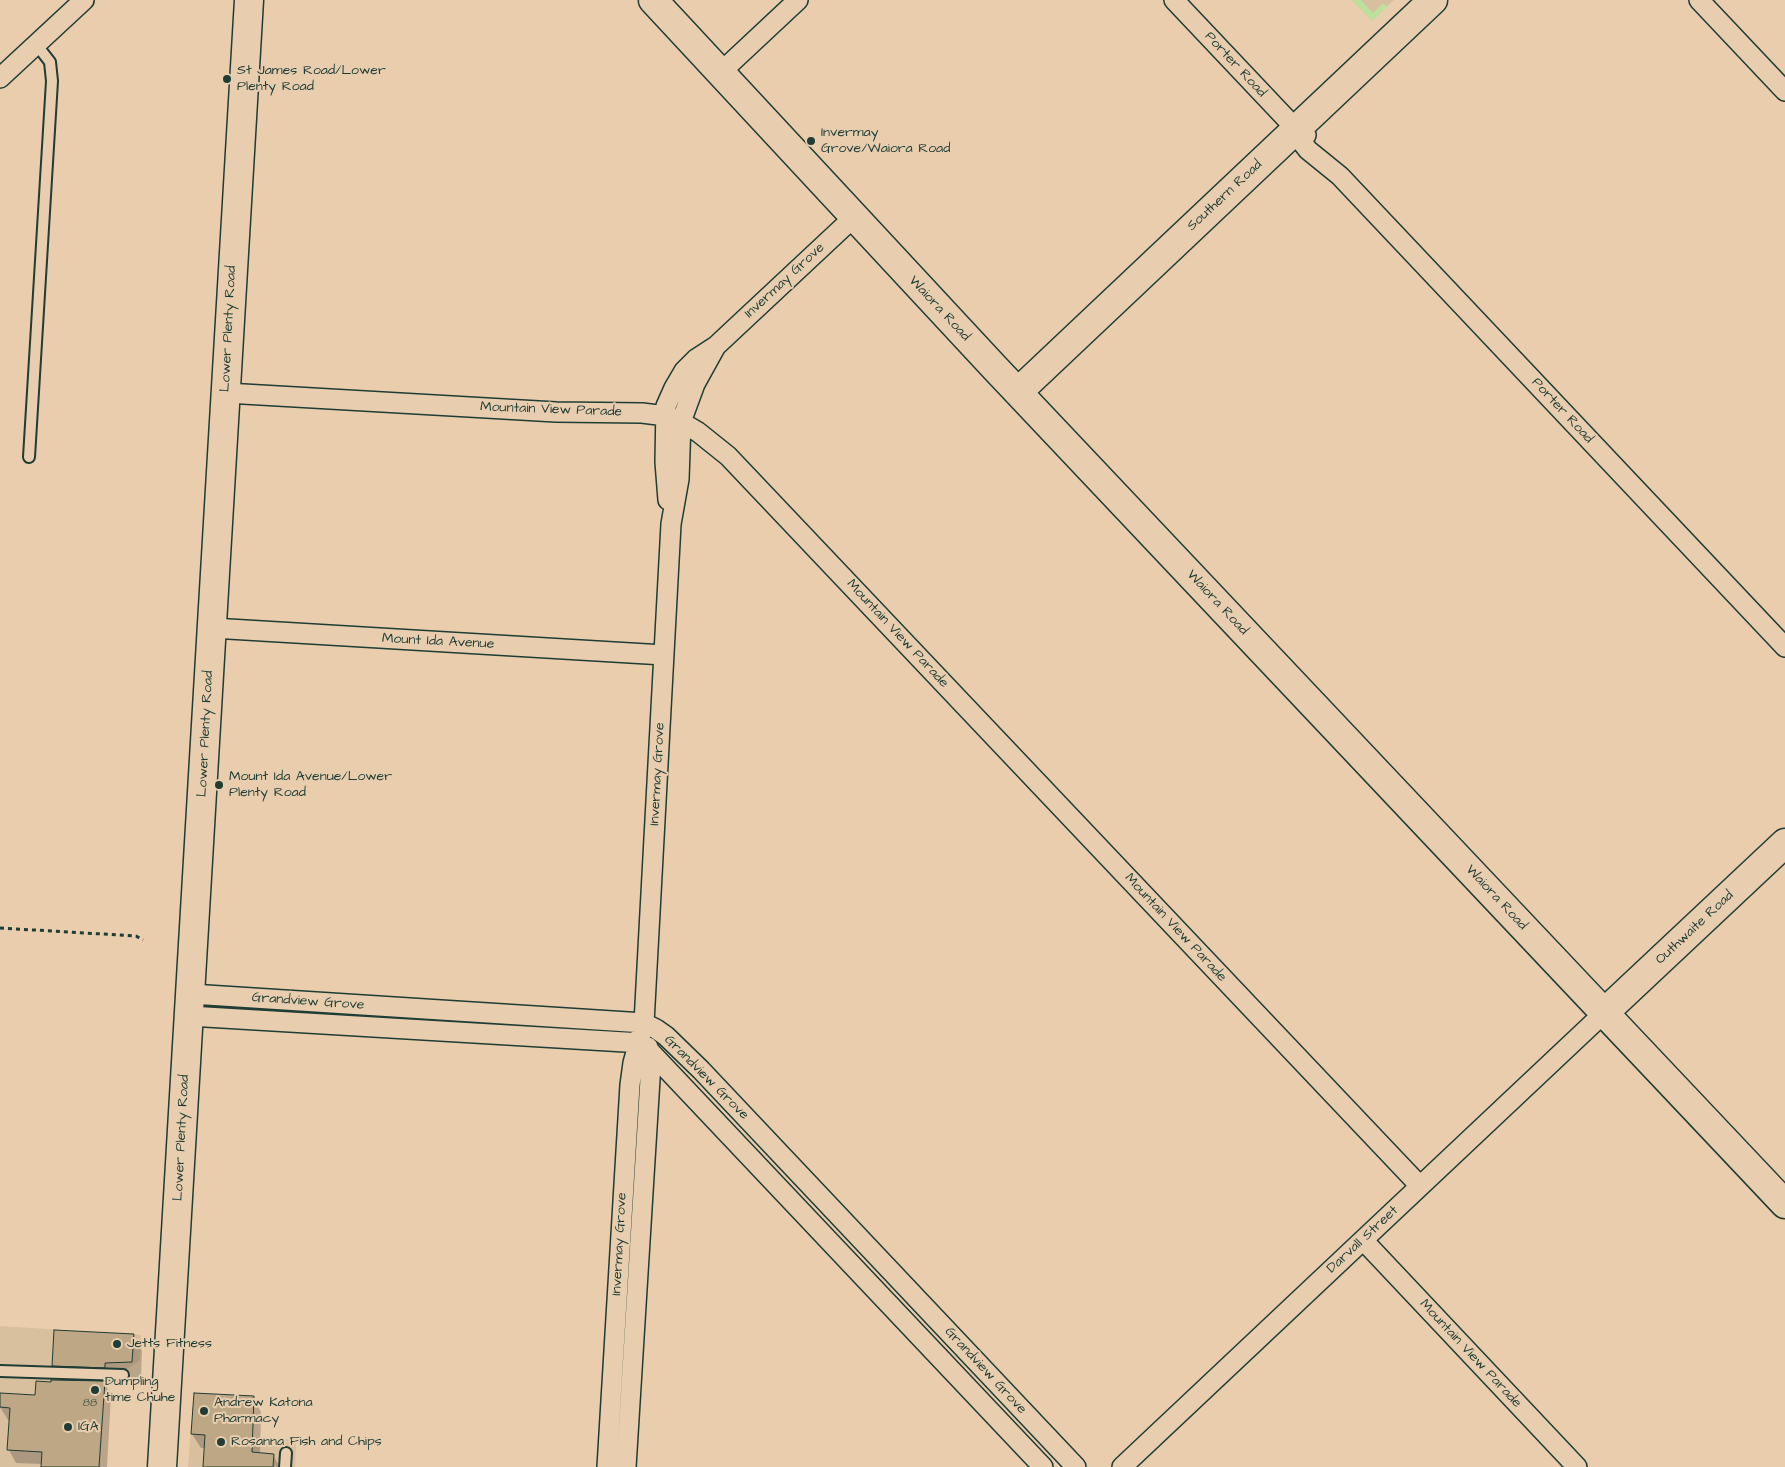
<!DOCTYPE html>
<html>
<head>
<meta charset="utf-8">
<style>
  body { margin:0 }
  canvas { display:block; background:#e9cdac }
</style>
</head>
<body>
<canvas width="1785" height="1467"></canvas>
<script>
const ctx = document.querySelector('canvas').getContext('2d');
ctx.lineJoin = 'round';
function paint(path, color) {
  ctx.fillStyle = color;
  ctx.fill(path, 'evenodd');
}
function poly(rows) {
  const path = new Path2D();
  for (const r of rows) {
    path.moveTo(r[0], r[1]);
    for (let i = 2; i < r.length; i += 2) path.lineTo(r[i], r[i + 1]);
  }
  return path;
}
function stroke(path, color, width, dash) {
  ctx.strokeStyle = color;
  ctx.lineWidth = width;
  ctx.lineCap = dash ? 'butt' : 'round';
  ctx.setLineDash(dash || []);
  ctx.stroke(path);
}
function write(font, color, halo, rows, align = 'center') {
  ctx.font = font + ' "Architects Daughter",sans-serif';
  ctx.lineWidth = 4;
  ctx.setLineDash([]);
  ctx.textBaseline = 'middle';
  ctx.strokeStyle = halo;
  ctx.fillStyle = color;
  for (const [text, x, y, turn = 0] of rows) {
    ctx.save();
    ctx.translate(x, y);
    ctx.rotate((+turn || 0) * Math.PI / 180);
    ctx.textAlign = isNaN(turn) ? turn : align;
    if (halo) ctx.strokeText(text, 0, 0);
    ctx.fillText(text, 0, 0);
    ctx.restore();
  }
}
const built = poly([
  [1352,0,1394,0,1372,21],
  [0,1326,141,1335,140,1360,104,1385,99,1467,0,1467],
  [194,1393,254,1396,252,1437,296,1440,295,1467,188,1467]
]);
const green = poly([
  [1352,0,1361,0,1373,13,1383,3,1387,7,1372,21]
]);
const shadow = poly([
  [133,1335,142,1351,141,1378,114,1379,114,1383,104,1383,111,1395,107,1467,43,1467,43,1464,16,1463,9,1450,10,1420,8,1420,0,1407,36,1396,52,1383,62,1381,53,1366],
  [253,1398,261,1412,260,1454,273,1455,280,1467,205,1467,206,1448,201,1448,192,1434]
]);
const building = poly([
  [54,1330,134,1334,132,1362,105,1363,105,1368,52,1366,54,1330],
  [51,1380,105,1381,99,1467,41,1467,42,1452,7,1450,10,1408,0,1407,0,1393,35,1395,36,1381,51,1382,51,1380],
  [194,1393,254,1396,252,1452,274,1454,273,1467,203,1467,205,1435,191,1434,194,1393]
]);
const path = poly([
  [0,928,136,936,143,940]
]);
const lane = poly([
  [29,457,52,81,50,62,36,44],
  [0,1371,123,1375],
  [285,1467,286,1453]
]);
const street = poly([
  [1174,0,1296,129,1306,135],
  [1699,0,1785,91],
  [720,73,798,0],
  [0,78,84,0],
  [1296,129,1301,141,1308,150,1340,176,1785,647],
  [226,393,556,412,642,413,658,415,681,422,698,432,728,456,1420,1186],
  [668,500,665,462,666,406,674,388,684,371,696,359,716,346,854,217],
  [212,628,664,655],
  [191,994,644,1023,656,1029,666,1036,701,1070,1076,1467],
  [189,1016,642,1043,1043,1467],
  [1363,1240,1577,1467],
  [607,1467,630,1085,633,1063,644,1023,671,524,679,479,681,422,695,384,716,346],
  [626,1467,651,1063,648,1047],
  [1122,1467,1604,1013]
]);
const secondary = poly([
  [653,0,995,368,1785,1204],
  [1018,392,1433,0],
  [1604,1013,1785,843],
  [162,1467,249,0]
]);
const markers = [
  [227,79,5,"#1f3d34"],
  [811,141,5,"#1f3d34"],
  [219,785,5,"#1f3d34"],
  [117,1344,5,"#1f3d34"],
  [95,1390,5,"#1f3d34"],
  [204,1411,5,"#1f3d34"],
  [68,1427,5,"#1f3d34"],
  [221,1442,5,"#1f3d34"]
];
const numberNames = [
  ["88",90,1404]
];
const streetNames = [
  ["Porter Road",1235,65,47],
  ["Southern Road",1225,196,-43],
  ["Invermay Grove",785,281,-43],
  ["Waiora Road",939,309,47],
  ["Lower Plenty Road",229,329,-87],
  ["Mountain View Parade",551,410,2],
  ["Porter Road",1562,411,47],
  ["Waiora Road",1217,603,47],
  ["Mountain View Parade",897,634,47],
  ["Mount Ida Avenue",438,642,3],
  ["Lower Plenty Road",206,734,-87],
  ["Invermay Grove",658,774,-87],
  ["Waiora Road",1496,898,47],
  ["Mountain View Parade",1175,928,47],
  ["Outhwaite Road",1695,928,-43],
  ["Grandview Grove",308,1002,4],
  ["Grandview Grove",706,1078,45],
  ["Lower Plenty Road",182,1138,-87],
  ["Darvall Street",1363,1240,-43],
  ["Invermay Grove",620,1244,-87],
  ["Mountain View Parade",1470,1354,47],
  ["Grandview Grove",985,1371,47]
];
const poiNames = [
  ["St James Road/Lower",237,71],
  ["Plenty Road",237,87],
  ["Invermay",821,133],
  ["Grove/Waiora Road",821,149],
  ["Mount Ida Avenue/Lower",229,777],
  ["Plenty Road",229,793],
  ["Jetts Fitness",127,1344],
  ["Dumpling",105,1382],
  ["time Chuhe",105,1398],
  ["Andrew Katona",214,1403],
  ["Pharmacy",214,1419],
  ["IGA",78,1427],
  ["Rosanna Fish and Chips",231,1442]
];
paint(built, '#d8bf9e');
paint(green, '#bbe19c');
paint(shadow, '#0003');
paint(building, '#bda785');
stroke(building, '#1f3d34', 1);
stroke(lane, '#1f3d34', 14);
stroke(street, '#1f3d34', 22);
stroke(secondary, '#1f3d34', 31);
stroke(path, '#1f3d34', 3, [4, 4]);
stroke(lane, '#e8ceaf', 10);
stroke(street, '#e8ceaf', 19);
stroke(secondary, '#e8ceaf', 28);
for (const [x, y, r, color] of markers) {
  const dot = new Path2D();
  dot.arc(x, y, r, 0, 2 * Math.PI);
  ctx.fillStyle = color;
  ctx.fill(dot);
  stroke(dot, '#e8ceaf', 2);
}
write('11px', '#465848', null, numberNames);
write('14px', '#1f3d34', '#e8ceaf', streetNames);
write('14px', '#1f3d34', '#e8ceaf', poiNames, 'left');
</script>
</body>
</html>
